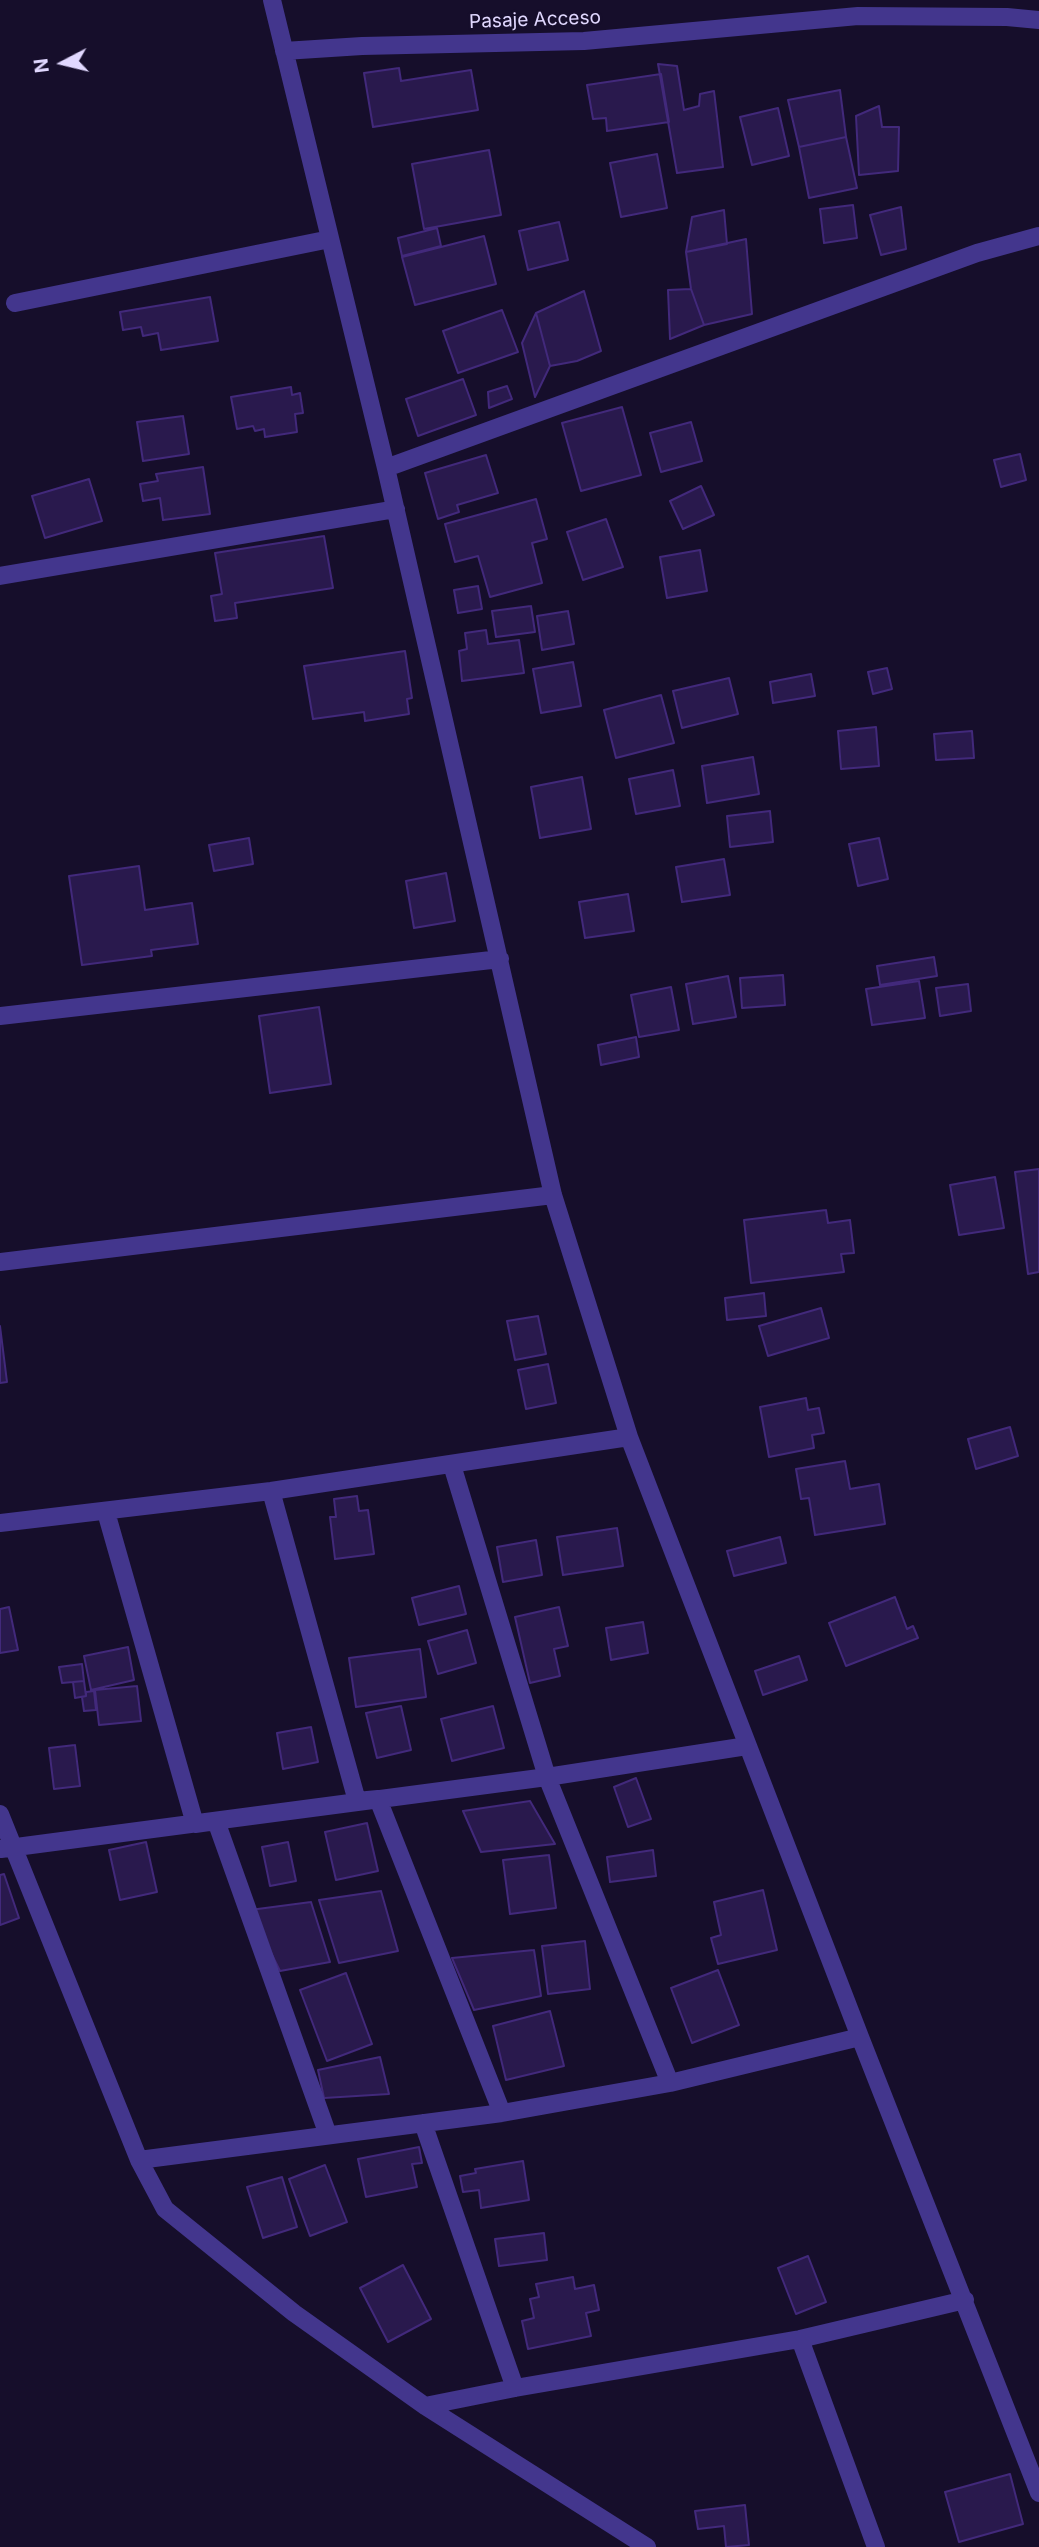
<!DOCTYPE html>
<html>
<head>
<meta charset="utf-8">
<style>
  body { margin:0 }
  #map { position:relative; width:1039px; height:2547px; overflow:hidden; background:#160e2b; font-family:Inter,sans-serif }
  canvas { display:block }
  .north { position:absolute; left:28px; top:28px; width:70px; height:70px; -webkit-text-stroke:5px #160e2b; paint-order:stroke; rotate:263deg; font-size:19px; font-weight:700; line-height:28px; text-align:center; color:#e1d8ff }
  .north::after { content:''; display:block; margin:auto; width:24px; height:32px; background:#e1d8ff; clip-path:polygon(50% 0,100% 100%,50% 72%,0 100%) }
</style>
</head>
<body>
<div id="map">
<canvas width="1039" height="2547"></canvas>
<div class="north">N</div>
</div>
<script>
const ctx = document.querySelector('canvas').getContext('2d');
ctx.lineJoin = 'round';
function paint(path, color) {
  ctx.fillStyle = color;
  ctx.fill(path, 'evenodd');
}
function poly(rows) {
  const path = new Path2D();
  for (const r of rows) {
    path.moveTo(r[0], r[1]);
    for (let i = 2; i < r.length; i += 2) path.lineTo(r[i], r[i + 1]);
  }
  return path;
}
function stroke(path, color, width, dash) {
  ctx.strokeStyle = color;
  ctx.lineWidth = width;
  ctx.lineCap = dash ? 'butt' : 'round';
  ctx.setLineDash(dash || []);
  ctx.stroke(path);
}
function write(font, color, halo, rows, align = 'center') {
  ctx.font = font + ' Inter,sans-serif';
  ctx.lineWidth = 5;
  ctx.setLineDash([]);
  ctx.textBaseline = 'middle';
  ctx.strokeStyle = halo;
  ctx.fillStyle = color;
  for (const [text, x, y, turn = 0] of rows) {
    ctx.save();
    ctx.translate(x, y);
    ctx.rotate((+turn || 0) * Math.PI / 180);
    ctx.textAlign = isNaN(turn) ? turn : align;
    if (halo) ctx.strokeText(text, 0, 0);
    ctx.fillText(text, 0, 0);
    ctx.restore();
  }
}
const building = poly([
  [658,64,677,66,684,110,699,106,700,94,714,91,723,167,677,173,658,64],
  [399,68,401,81,471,70,478,110,373,127,364,73,399,68],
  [661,74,669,122,607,131,606,118,593,119,587,85,661,74],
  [840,90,846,137,799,147,788,100,840,90],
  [879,106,882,127,899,127,898,171,859,175,856,116,879,106],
  [778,108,789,156,752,165,740,117,778,108],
  [846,137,857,188,809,198,799,147,846,137],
  [489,150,501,215,424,229,412,164,489,150],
  [657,154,667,208,621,217,610,163,657,154],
  [853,205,857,238,824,243,820,209,853,205],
  [901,207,906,249,881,255,870,215,901,207],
  [724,210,727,244,686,252,692,217,724,210],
  [559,222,568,260,528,270,519,231,559,222],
  [437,228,441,246,402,256,398,238,437,228],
  [484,236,496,284,415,305,402,257,484,236],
  [746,239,752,314,704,325,691,289,686,252,746,239],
  [691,289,704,325,670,339,668,290,691,289],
  [584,291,601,351,577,361,550,366,536,313,584,291],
  [210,297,218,341,161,350,158,333,143,336,141,327,123,330,120,312,210,297],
  [502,310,518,352,458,373,443,331,502,310],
  [536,313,550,366,535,397,522,343,536,313],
  [463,379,476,415,418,436,406,399,463,379],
  [507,386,512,399,489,408,488,392,507,386],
  [291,387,292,395,300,393,303,413,295,414,297,432,265,437,264,429,255,431,253,426,237,429,231,397,291,387],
  [622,407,641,475,581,491,562,423,622,407],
  [183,416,189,454,143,461,137,422,183,416],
  [691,422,702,461,661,472,650,433,691,422],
  [1020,454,1026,480,1001,487,994,460,1020,454],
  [486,455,498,493,457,505,459,512,438,519,425,473,486,455],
  [203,467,210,514,163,520,160,498,143,501,140,484,158,481,156,474,203,467],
  [89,479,102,521,45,538,32,496,89,479],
  [701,486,714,515,683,529,670,501,701,486],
  [536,499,547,539,532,543,542,583,490,597,478,556,455,562,445,524,536,499],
  [606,519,623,567,583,580,567,532,606,519],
  [324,536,333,588,235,603,237,618,215,621,211,596,222,594,215,553,324,536],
  [700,550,707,591,667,598,660,557,700,550],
  [478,586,482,609,458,613,454,590,478,586],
  [531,606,535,632,496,637,492,611,531,606],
  [568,611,574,644,542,650,537,616,568,611],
  [486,630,488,644,519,640,524,673,462,681,459,651,467,649,465,633,486,630],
  [405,651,412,698,407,699,409,714,365,721,364,712,313,719,304,666,405,651],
  [573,662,581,706,541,713,533,669,573,662],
  [887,668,892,689,873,694,868,672,887,668],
  [811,674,815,696,773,703,770,682,811,674],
  [729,678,738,714,682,728,673,691,729,678],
  [661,695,674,743,616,758,604,710,661,695],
  [876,727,879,766,841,769,838,731,876,727],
  [972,731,974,758,936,760,934,734,972,731],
  [753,757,759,794,707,803,702,766,753,757],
  [673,770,680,806,636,814,629,779,673,770],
  [582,777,591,829,540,838,531,787,582,777],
  [770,811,773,842,730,847,727,816,770,811],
  [249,838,253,864,214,871,209,845,249,838],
  [879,838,888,879,858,886,849,844,879,838],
  [724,859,730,895,682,902,676,867,724,859],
  [139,866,145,910,192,903,198,944,151,950,152,956,82,965,69,876,139,866],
  [446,873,455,921,414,928,406,881,446,873],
  [628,894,634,931,585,938,579,902,628,894],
  [934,957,937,976,880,985,877,966,934,957],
  [783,975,785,1005,742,1008,740,978,783,975],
  [728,976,736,1017,693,1024,686,984,728,976],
  [919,981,925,1018,872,1025,866,989,919,981],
  [968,984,971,1011,940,1016,936,988,968,984],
  [671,987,679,1030,639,1037,631,995,671,987],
  [319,1007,331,1084,270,1093,259,1016,319,1007],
  [636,1037,639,1057,601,1065,598,1045,636,1037],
  [1039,1169,1039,1272,1028,1274,1015,1172,1039,1169],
  [995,1177,1004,1228,959,1235,950,1185,995,1177],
  [826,1210,828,1223,850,1220,854,1253,841,1254,844,1272,751,1283,744,1220,826,1210],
  [764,1293,766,1316,727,1320,725,1298,764,1293],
  [821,1308,829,1338,768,1356,759,1326,821,1308],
  [538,1316,546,1354,515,1360,507,1321,538,1316],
  [0,1326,7,1382,0,1383,0,1326],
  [548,1364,556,1403,526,1409,518,1370,548,1364],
  [806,1398,808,1410,819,1408,824,1433,812,1435,814,1448,769,1457,760,1407,806,1398],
  [1010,1427,1018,1456,976,1469,968,1439,1010,1427],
  [845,1461,850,1489,879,1484,885,1524,815,1535,809,1498,801,1499,796,1469,845,1461],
  [357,1496,359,1511,368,1510,374,1554,335,1559,330,1517,336,1517,334,1499,357,1496],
  [617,1528,623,1566,563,1575,557,1537,617,1528],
  [780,1537,786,1563,734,1576,727,1551,780,1537],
  [536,1540,542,1575,503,1582,497,1547,536,1540],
  [459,1586,466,1614,419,1625,412,1598,459,1586],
  [895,1597,907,1629,913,1626,918,1638,846,1666,829,1623,895,1597],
  [9,1607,18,1650,0,1653,0,1609,9,1607],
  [559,1607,568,1646,554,1649,560,1676,530,1683,515,1617,559,1607],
  [643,1622,648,1653,611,1660,606,1628,643,1622],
  [467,1630,476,1663,438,1674,428,1641,467,1630],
  [128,1647,134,1680,91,1690,84,1656,128,1647],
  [420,1649,426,1697,356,1707,349,1658,420,1649],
  [799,1656,807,1680,763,1695,755,1671,799,1656],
  [82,1664,84,1681,62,1683,59,1667,82,1664],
  [84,1681,86,1696,75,1698,73,1682,84,1681],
  [137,1686,141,1721,99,1725,95,1690,137,1686],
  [94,1691,96,1710,84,1711,82,1697,86,1696,86,1692,94,1691],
  [401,1706,411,1750,377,1758,366,1713,401,1706],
  [493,1706,504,1748,452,1761,441,1719,493,1706],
  [311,1727,318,1762,283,1769,277,1733,311,1727],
  [75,1745,80,1786,54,1789,49,1748,75,1745],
  [636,1778,651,1819,628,1827,614,1787,636,1778],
  [530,1801,555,1844,481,1852,463,1811,530,1801],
  [367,1823,378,1871,336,1880,325,1832,367,1823],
  [146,1842,157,1892,120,1900,109,1850,146,1842],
  [288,1842,296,1881,270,1886,262,1847,288,1842],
  [653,1850,656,1876,610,1882,607,1857,653,1850],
  [549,1855,556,1908,510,1914,503,1860,549,1855],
  [4,1874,19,1918,0,1925,0,1875,4,1874],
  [763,1890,777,1950,718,1964,711,1938,721,1935,714,1902,763,1890],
  [381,1891,398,1951,339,1963,319,1900,381,1891],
  [311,1902,330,1962,280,1971,250,1910,311,1902],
  [585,1941,590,1989,548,1994,542,1946,585,1941],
  [534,1950,541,1996,474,2010,452,1958,534,1950],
  [718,1970,739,2025,692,2043,671,1988,718,1970],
  [346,1973,372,2044,327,2061,300,1990,346,1973],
  [550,2011,564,2066,506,2080,493,2026,550,2011],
  [380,2057,389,2094,324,2098,318,2070,380,2057],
  [419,2147,422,2163,412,2164,417,2187,366,2197,358,2159,419,2147],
  [523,2161,529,2200,481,2208,479,2190,463,2192,460,2176,476,2173,475,2169,523,2161],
  [325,2165,347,2222,310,2236,289,2179,325,2165],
  [282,2177,297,2227,263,2238,247,2187,282,2177],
  [544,2233,547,2260,499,2266,495,2239,544,2233],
  [808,2256,826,2302,796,2314,778,2268,808,2256],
  [403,2265,431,2319,388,2342,360,2288,403,2265],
  [573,2277,575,2289,594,2285,599,2310,586,2313,591,2336,528,2349,522,2321,534,2318,530,2299,539,2297,536,2284,573,2277],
  [1010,2474,1023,2524,959,2542,945,2492,1010,2474],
  [745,2505,749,2545,726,2547,724,2526,698,2529,695,2511,745,2505]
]);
const minor = poly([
  [272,0,386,468,553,1195,629,1437,860,2037,1039,2493],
  [284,51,362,46,584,41,858,16,1007,17,1039,20],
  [15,303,330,239],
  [386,468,977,253,1039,236],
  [0,576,396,509],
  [0,1016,500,959],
  [0,1262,553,1195],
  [452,1465,547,1777,670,2083],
  [271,1491,357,1801,378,1799,502,2113],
  [106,1512,195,1824,216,1821,328,2135],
  [0,1523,271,1491,629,1437],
  [0,1814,139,2160,165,2209,294,2313,425,2406,647,2547],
  [1,1849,547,1777,747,1746],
  [423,2123,515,2388],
  [139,2160,502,2113,670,2083,860,2037],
  [800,2339,876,2547],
  [425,2406,515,2388,800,2339,965,2300]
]);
const streetNames = [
  ["Pasaje Acceso",535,20,-2]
];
paint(building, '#29194d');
stroke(building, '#42297b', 2);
stroke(minor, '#43368d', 18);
write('19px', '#e1d8ff', '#160e2b', streetNames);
</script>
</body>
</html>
